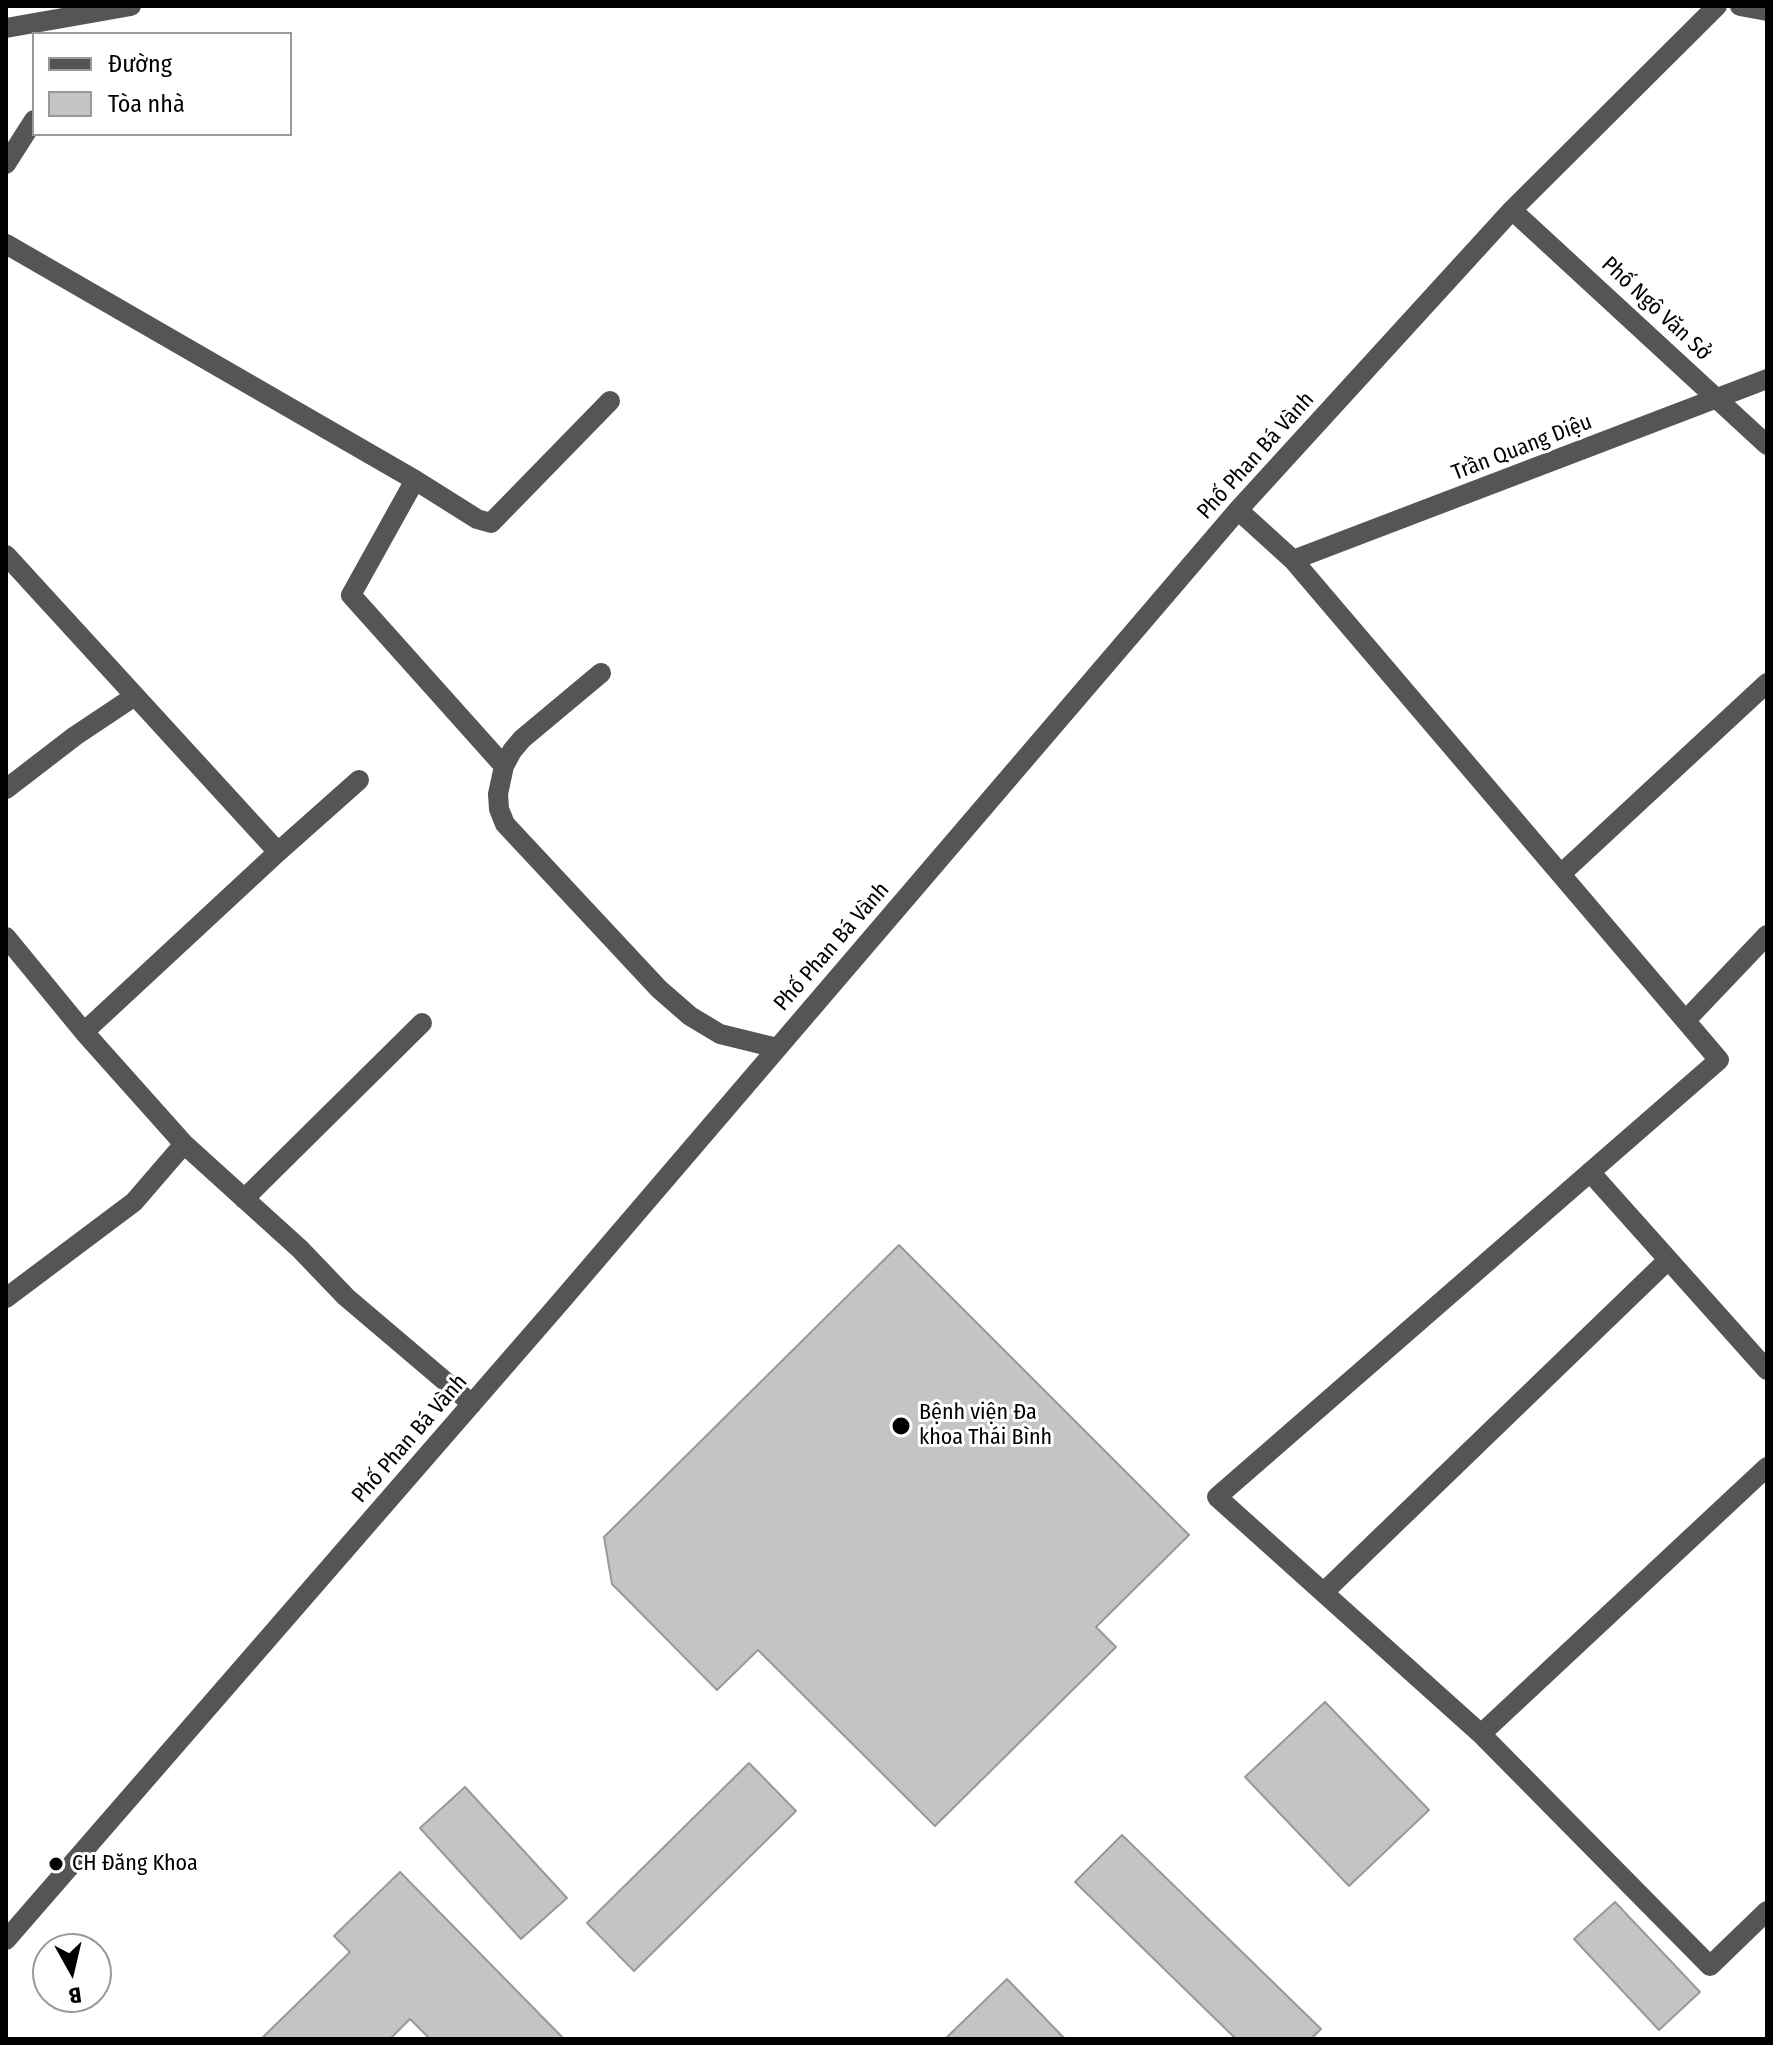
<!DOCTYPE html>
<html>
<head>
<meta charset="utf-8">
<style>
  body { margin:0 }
  #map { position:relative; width:1773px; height:2045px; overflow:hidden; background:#fff; font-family:"Fira Sans Condensed",sans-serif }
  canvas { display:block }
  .frame { position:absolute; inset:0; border:8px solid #000; pointer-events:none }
  .legend { position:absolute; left:32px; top:32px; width:260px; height:104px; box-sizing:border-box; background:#fff; border:2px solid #999; margin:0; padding:10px 14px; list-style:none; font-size:24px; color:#000 }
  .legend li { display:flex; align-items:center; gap:16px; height:40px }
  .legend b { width:40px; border:2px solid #999 }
  .north { position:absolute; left:32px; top:1933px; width:80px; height:80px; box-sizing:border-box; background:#fff; border:2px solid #999; border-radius:50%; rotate:172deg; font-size:22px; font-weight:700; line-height:32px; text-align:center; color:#000 }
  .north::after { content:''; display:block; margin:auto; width:28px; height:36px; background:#000; clip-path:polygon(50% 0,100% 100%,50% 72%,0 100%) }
</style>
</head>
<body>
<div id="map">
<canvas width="1773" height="2045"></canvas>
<div class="frame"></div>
<ul class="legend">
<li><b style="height:10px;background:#555"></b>Đường</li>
<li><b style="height:22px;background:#c4c4c4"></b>Tòa nhà</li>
</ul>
<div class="north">B</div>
</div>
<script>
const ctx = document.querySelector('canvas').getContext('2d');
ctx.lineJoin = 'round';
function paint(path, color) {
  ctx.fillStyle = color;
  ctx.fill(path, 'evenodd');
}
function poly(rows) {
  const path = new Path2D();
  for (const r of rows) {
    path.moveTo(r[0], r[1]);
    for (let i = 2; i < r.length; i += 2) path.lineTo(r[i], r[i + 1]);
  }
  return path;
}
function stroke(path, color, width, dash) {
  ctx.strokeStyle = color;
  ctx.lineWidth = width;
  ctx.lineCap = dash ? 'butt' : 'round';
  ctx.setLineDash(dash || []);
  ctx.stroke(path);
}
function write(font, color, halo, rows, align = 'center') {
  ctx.font = font + ' "Fira Sans Condensed",sans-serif';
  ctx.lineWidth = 6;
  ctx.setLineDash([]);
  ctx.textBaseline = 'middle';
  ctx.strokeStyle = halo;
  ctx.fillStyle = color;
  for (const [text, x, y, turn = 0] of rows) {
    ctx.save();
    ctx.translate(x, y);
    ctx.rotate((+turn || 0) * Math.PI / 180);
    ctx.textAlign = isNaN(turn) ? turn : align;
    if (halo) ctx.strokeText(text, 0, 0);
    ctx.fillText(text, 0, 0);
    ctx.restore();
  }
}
const building = poly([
  [899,1245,1189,1535,1096,1627,1116,1647,935,1826,758,1650,717,1690,612,1584,604,1537,899,1245],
  [1325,1702,1429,1810,1349,1886,1245,1777,1325,1702],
  [749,1763,796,1811,634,1971,587,1923,749,1763],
  [465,1787,567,1898,521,1939,420,1828,465,1787],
  [1122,1835,1321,2029,1311,2039,1236,2039,1075,1882,1122,1835],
  [400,1872,564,2039,430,2039,410,2019,390,2039,261,2039,350,1952,334,1936,400,1872],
  [1615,1902,1700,1992,1659,2030,1574,1939,1615,1902],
  [1007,1979,1065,2039,945,2039,1007,1979]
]);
const minor = poly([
  [1740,6,1767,11],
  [6,28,131,6],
  [6,164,34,120],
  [1512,210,1767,445],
  [6,244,415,480,351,595,504,766],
  [415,480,477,519,491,523,610,401],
  [1238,510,1293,560,1719,1060,1217,1497,1481,1734,1710,1966,1767,1911],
  [6,555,278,852,84,1032],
  [1293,560,1767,379],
  [601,673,522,739,512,751,504,766,498,794,499,809,505,824,659,989,690,1016,720,1034,777,1048],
  [6,789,75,736,135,696],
  [278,852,359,780],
  [1562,873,1767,683],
  [6,937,84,1032,184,1144,300,1249,346,1297,472,1404],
  [1687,1019,1767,935],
  [1590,1172,1767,1370],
  [244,1199,422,1023],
  [6,1298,134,1202,184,1144],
  [1325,1591,1668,1260],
  [1481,1734,1767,1467],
  [6,1940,562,1300,1238,510,1512,210,1717,6]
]);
const markers = [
  [901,1426,10,"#000"],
  [56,1864,8,"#000"]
];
const streetNames = [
  ["Phố Ngô Văn Sở",1656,309,43],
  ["Trần Quang Diệu",1522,448,-21],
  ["Phố Phan Bá Vành",1256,456,-48],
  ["Phố Phan Bá Vành",832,947,-49],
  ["Phố Phan Bá Vành",410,1439,-49]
];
const poiNames = [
  ["Bệnh viện Đa",919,1413],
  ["khoa Thái Bình",919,1438],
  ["CH Đăng Khoa",72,1864]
];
paint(building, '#c4c4c4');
stroke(building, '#999', 2);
stroke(minor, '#555', 20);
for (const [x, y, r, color] of markers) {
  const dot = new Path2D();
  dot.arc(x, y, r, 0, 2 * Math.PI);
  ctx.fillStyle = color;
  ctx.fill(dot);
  stroke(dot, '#fff', 3);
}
write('22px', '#000', '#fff', streetNames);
write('22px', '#000', '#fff', poiNames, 'left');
</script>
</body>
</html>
